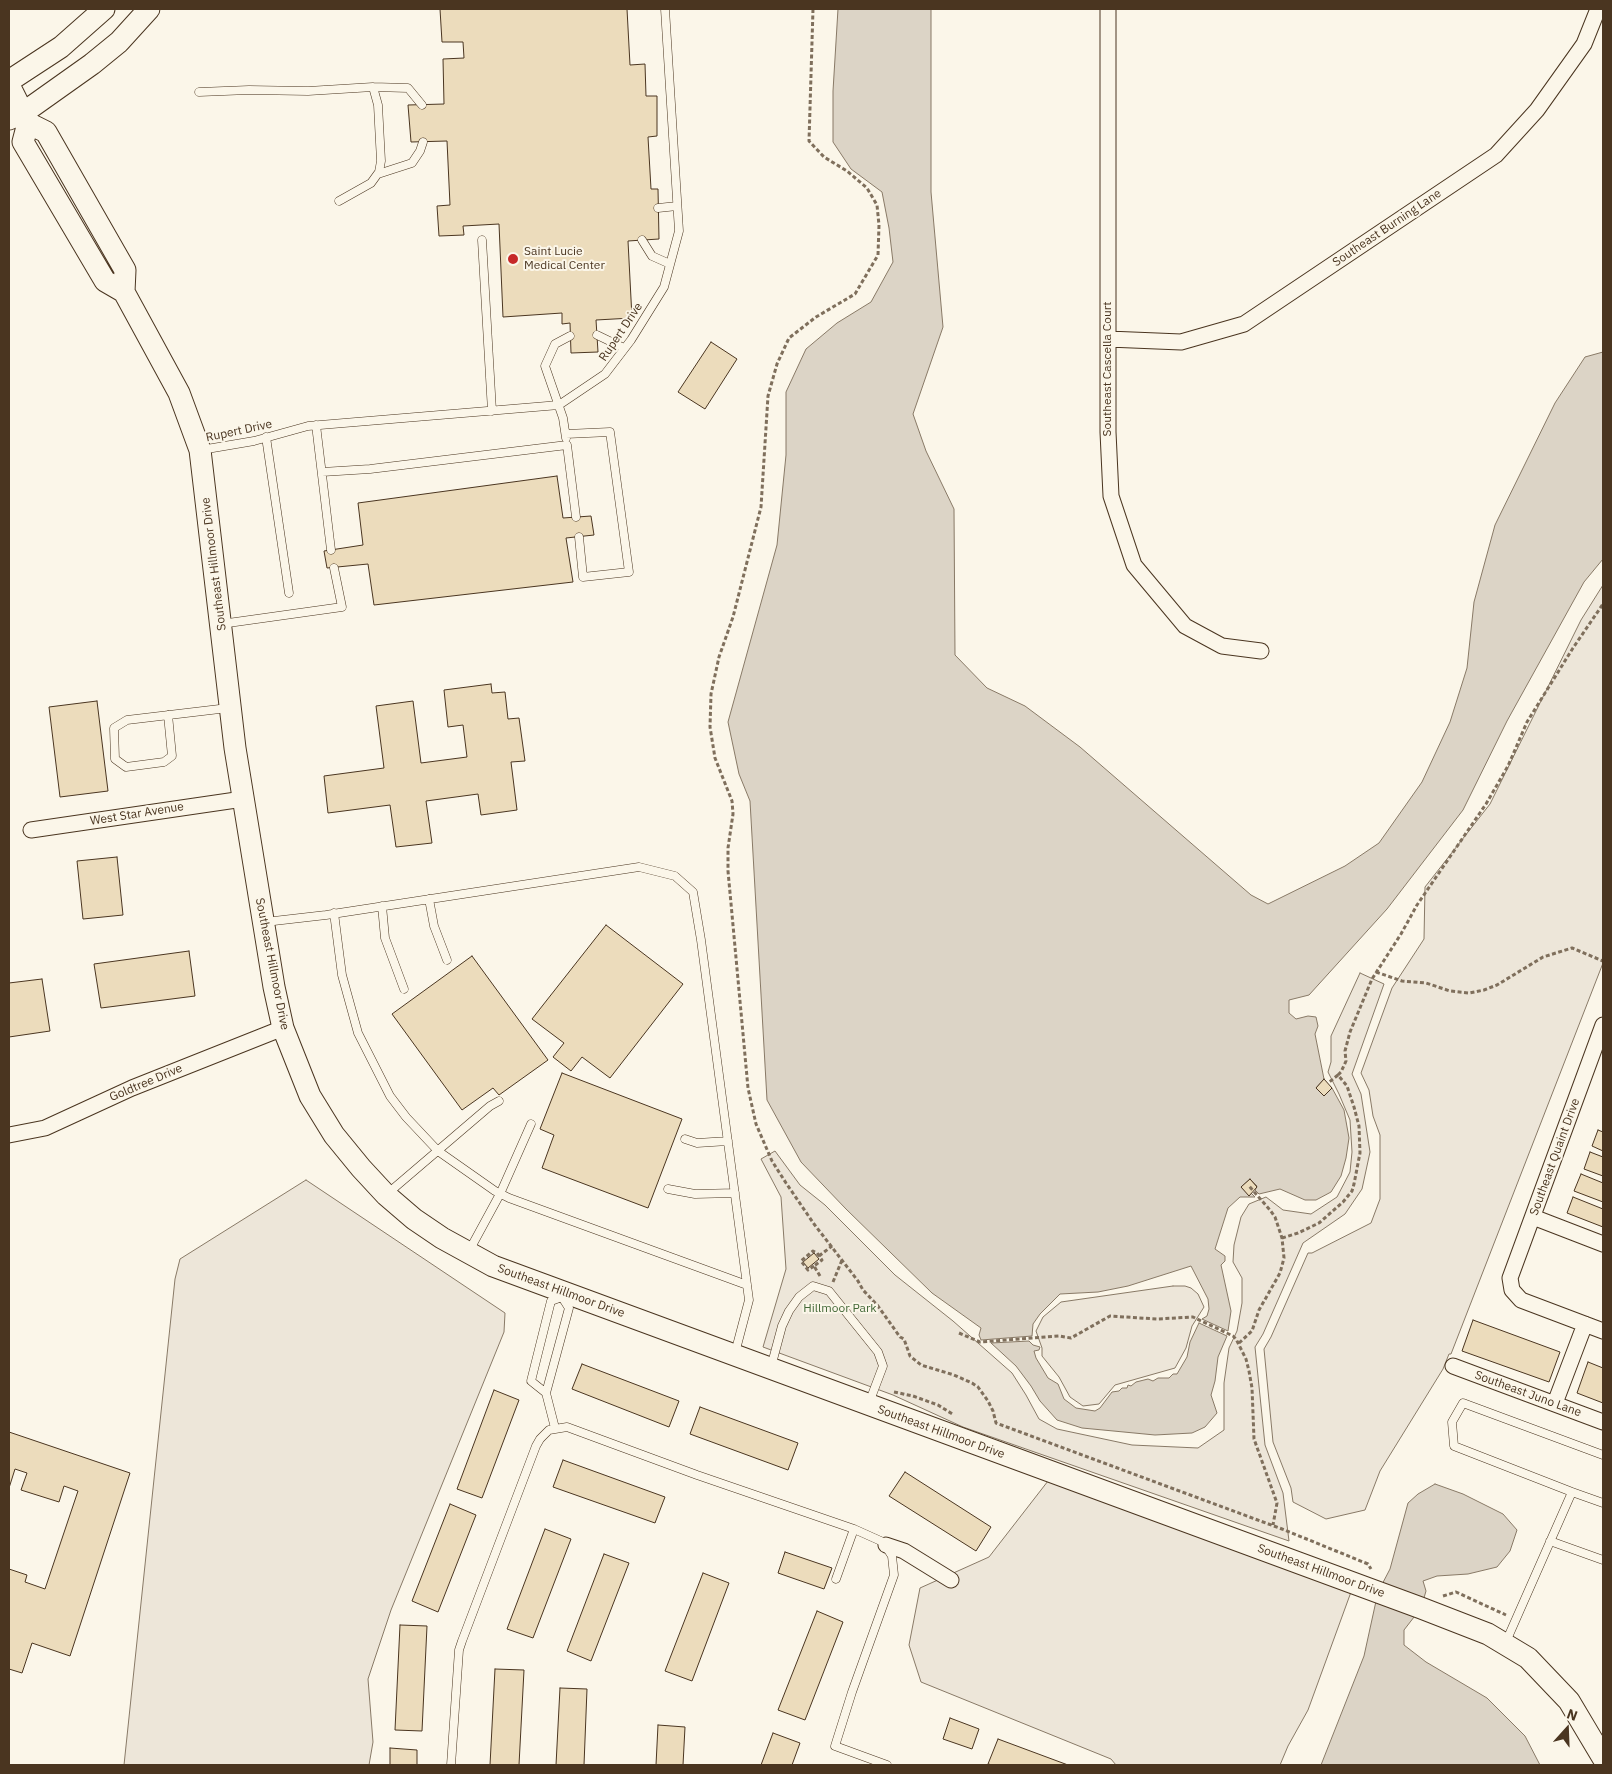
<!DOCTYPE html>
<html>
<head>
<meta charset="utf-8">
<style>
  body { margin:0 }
  #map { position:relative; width:1612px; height:1774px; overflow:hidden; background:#fbf6e9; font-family:"IBM Plex Sans",sans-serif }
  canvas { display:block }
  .frame { position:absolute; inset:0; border:10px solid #4a3520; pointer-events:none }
  .north { position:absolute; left:1542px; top:1704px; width:50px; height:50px; -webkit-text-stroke:4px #fbf6e9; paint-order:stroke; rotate:20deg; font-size:14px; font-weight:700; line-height:20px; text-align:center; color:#4a3520 }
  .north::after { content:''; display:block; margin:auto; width:18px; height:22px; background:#4a3520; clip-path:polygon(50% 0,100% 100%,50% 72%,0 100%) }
</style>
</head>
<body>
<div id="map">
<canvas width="1612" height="1774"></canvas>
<div class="frame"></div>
<div class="north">N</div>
</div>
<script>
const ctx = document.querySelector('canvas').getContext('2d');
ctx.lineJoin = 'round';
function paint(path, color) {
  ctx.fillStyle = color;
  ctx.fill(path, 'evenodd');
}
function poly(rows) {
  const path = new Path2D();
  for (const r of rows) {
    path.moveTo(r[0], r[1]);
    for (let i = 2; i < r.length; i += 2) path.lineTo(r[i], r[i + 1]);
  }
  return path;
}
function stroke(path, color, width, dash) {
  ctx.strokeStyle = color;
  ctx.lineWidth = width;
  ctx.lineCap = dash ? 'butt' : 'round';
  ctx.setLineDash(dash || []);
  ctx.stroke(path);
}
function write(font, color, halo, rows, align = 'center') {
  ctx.font = font + ' "IBM Plex Sans",sans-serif';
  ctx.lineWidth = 4;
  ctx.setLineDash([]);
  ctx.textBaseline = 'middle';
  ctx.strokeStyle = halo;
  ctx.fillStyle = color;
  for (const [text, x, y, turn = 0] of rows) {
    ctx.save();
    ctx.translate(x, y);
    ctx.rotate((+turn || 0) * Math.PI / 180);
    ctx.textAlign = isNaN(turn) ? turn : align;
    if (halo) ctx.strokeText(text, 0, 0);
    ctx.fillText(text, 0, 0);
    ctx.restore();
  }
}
const green = poly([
  [1603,585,1603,963,1451,1354,1449,1354,1443,1369,1380,1471,1365,1510,1326,1519,1293,1502,1291,1488,1273,1442,1264,1349,1271,1337,1308,1253,1312,1253,1371,1223,1380,1199,1380,1135,1373,1116,1369,1090,1361,1073,1392,988,1424,939,1425,887,1490,804,1581,620,1603,585],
  [1360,973,1384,984,1352,1074,1361,1094,1370,1152,1362,1189,1345,1214,1303,1243,1263,1334,1255,1347,1265,1445,1283,1493,1289,1541,963,1427,893,1395,763,1347,786,1269,781,1197,761,1159,775,1151,800,1185,825,1205,895,1275,953,1321,1012,1373,1026,1395,1039,1419,1057,1429,1132,1445,1198,1448,1224,1430,1224,1383,1229,1348,1237,1331,1242,1303,1242,1278,1233,1262,1234,1245,1241,1217,1249,1204,1266,1197,1283,1210,1311,1214,1337,1197,1350,1172,1352,1152,1350,1120,1339,1094,1328,1072,1331,1062,1331,1036,1360,973],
  [306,1180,505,1313,504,1332,391,1610,368,1679,373,1742,369,1765,124,1765,175,1279,180,1259,306,1180],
  [1173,1286,1185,1286,1191,1288,1198,1294,1204,1307,1192,1326,1186,1348,1175,1368,1115,1385,1099,1404,1083,1406,1070,1397,1059,1377,1042,1356,1042,1348,1036,1331,1043,1317,1061,1302,1173,1286],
  [1048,1481,1351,1592,1308,1710,1288,1746,1280,1765,1116,1765,1111,1759,921,1682,909,1645,920,1588,989,1557,1048,1481]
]);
const water = poly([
  [838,9,931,9,931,192,943,327,913,414,926,451,954,509,955,655,987,688,1025,706,1080,747,1251,895,1268,904,1345,866,1379,843,1422,782,1450,722,1467,668,1474,602,1495,525,1555,403,1585,357,1603,352,1603,559,1584,582,1507,721,1463,810,1387,909,1309,995,1289,1000,1289,1013,1296,1019,1308,1016,1316,1017,1318,1026,1315,1034,1324,1079,1316,1088,1324,1096,1332,1088,1344,1110,1349,1138,1346,1158,1341,1176,1331,1192,1316,1200,1305,1200,1280,1189,1259,1194,1255,1190,1257,1186,1250,1179,1241,1187,1249,1195,1251,1193,1255,1197,1240,1197,1228,1208,1215,1249,1225,1256,1225,1261,1221,1265,1231,1311,1228,1331,1202,1319,1207,1316,1209,1309,1208,1299,1191,1266,1128,1286,1098,1292,1060,1294,1040,1314,1033,1324,1032,1336,981,1340,979,1335,981,1328,932,1293,846,1209,801,1162,767,1100,750,801,739,774,728,722,777,545,786,455,786,392,806,349,837,323,871,302,893,262,889,228,882,192,851,169,833,142,833,91,838,9],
  [1199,1323,1227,1336,1218,1357,1215,1381,1211,1395,1217,1413,1205,1427,1192,1433,1155,1435,1103,1430,1082,1428,1057,1420,1040,1401,1031,1386,1016,1366,991,1343,1029,1341,1033,1345,1040,1347,1039,1350,1034,1351,1036,1358,1048,1378,1058,1384,1064,1399,1076,1408,1095,1411,1100,1408,1112,1392,1119,1391,1122,1388,1127,1388,1128,1385,1131,1386,1136,1382,1148,1379,1153,1381,1158,1378,1169,1378,1173,1374,1177,1374,1187,1357,1190,1342,1199,1323],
  [1435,1484,1463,1494,1503,1514,1517,1530,1510,1551,1497,1567,1468,1574,1437,1576,1423,1581,1426,1591,1421,1608,1404,1630,1404,1645,1426,1662,1487,1698,1525,1736,1540,1765,1321,1765,1364,1656,1378,1592,1390,1569,1408,1503,1418,1494,1435,1484]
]);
const building = poly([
  [440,9,627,9,630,65,645,64,646,96,657,96,657,136,648,137,651,189,658,189,659,239,628,241,632,318,596,320,598,352,571,353,570,323,562,324,562,313,503,317,499,224,463,226,464,235,439,236,437,206,450,205,447,141,411,142,408,105,444,104,443,59,464,58,463,42,442,42,440,9],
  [711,342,737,359,705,409,678,392,711,342],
  [557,476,563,518,591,516,594,535,566,538,573,582,374,605,368,564,327,568,324,551,363,545,358,503,557,476],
  [491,684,492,693,505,692,508,719,519,718,525,761,511,762,517,810,481,815,478,794,426,801,432,843,396,847,390,805,328,813,324,776,384,768,376,706,413,701,421,763,467,757,463,725,448,727,444,690,491,684],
  [97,701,108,791,60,797,49,707,97,701],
  [117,857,123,915,83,919,77,861,117,857],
  [606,925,683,984,610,1078,582,1057,571,1071,553,1057,564,1043,532,1019,606,925],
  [189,951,195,996,101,1008,94,964,189,951],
  [472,956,548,1060,499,1095,493,1088,462,1110,392,1014,472,956],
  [42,979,50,1031,9,1037,9,983,42,979],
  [562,1073,682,1119,648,1208,542,1168,554,1135,540,1129,562,1073],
  [1324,1079,1332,1088,1324,1096,1316,1088,1324,1079],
  [1598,1130,1603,1132,1603,1151,1592,1146,1598,1130],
  [1590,1152,1603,1157,1603,1176,1584,1169,1590,1152],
  [1581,1174,1603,1183,1603,1202,1574,1191,1581,1174],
  [1250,1179,1257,1187,1249,1196,1241,1187,1250,1179],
  [1573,1197,1603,1209,1603,1227,1567,1213,1573,1197],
  [814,1253,819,1259,808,1268,803,1262,814,1253],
  [1473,1320,1560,1352,1549,1382,1462,1351,1473,1320],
  [1588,1362,1603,1368,1603,1403,1577,1393,1588,1362],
  [582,1364,679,1401,669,1427,572,1389,582,1364],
  [494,1390,519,1400,482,1498,457,1489,494,1390],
  [700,1407,798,1443,788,1470,690,1434,700,1407],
  [9,1432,130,1473,70,1656,32,1643,22,1673,9,1669,9,1569,27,1575,25,1582,45,1589,78,1491,64,1486,59,1502,21,1490,27,1473,15,1469,9,1488,9,1432],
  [563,1460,665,1497,655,1523,553,1487,563,1460],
  [905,1472,991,1527,976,1551,889,1496,905,1472],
  [450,1504,476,1515,438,1612,412,1601,450,1504],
  [545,1529,571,1539,533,1638,507,1629,545,1529],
  [785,1552,832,1568,824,1589,778,1573,785,1552],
  [604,1554,629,1563,591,1661,567,1651,604,1554],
  [703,1573,729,1583,692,1681,665,1671,703,1573],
  [817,1611,843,1622,805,1720,778,1710,817,1611],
  [400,1625,427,1626,422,1731,395,1730,400,1625],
  [495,1669,524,1670,519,1765,490,1765,495,1669],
  [560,1688,587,1689,584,1765,556,1765,560,1688],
  [950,1718,979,1729,972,1749,943,1739,950,1718],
  [658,1725,685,1727,683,1765,656,1765,658,1725],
  [773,1733,800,1743,792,1765,761,1765,773,1733],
  [998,1739,1068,1765,993,1765,988,1764,998,1739],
  [390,1748,417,1750,417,1765,390,1765,390,1748]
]);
const path = poly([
  [813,9,809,141,824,157,847,171,867,188,877,205,879,225,878,255,855,294,816,317,789,338,777,364,768,396,761,507,733,617,719,657,711,694,710,727,715,758,732,801,733,814,728,848,728,871,748,1088,756,1124,772,1161,786,1183,814,1224,858,1281,863,1290,878,1306,900,1337,904,1339,910,1356,921,1365,954,1375,972,1383,978,1387,988,1401,993,1411,996,1423,1282,1529,1368,1564,1371,1569],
  [1376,972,1402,981,1426,983,1450,991,1469,993,1484,990,1497,985,1543,957,1572,948,1603,961],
  [1338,1075,1341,1072,1346,1061,1345,1051,1350,1032,1372,979,1401,934,1417,905,1486,804,1508,766,1527,722,1573,648,1603,604],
  [1282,1238,1298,1233,1319,1223,1343,1202,1352,1191,1354,1184,1360,1153,1359,1126,1354,1107,1347,1086,1338,1075,1328,1083],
  [819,1256,832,1246],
  [814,1266,808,1270,801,1261,813,1251,817,1253,822,1260,814,1266,820,1276],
  [833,1282,842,1260],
  [959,1333,980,1342,1059,1336,1071,1338,1110,1316,1157,1319,1193,1317,1233,1336,1236,1339,1246,1359,1249,1371,1252,1388,1254,1439,1277,1503,1273,1525],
  [1239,1343,1252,1331,1259,1310,1280,1273,1284,1258,1282,1238,1275,1217,1270,1210,1249,1186],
  [894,1392,913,1396,938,1405,954,1415],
  [1443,1596,1456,1592,1506,1615]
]);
const lane = poly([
  [373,87,408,88,422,105],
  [199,92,249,90,308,91,373,87,378,105,381,161,379,172,371,183,339,201],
  [378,174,412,163,420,151,423,142],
  [658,208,677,206],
  [482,240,492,411],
  [642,240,652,256,670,264],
  [597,335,624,348],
  [316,425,331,550],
  [566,434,610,432,629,572,583,577,579,537],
  [266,437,289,593],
  [566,438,563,418,545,366,555,344,570,336],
  [201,450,254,441,308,426,559,405,605,374,631,340,664,287,679,231,665,9],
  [322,472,370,469,567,445,576,517],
  [221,624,342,607,334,568],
  [168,715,172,756,164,762,126,767,115,759,114,728,127,720,228,708],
  [429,899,434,926,447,960],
  [382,906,385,938,404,989],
  [334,913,342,975,358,1033,390,1096,406,1117,438,1151,495,1191,509,1198,747,1285],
  [265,922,326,915,639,867,675,876,693,892,701,940,749,1300,735,1353],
  [685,1139,697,1143,728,1141],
  [668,1189,695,1194,735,1193],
  [387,1194,490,1106,499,1101],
  [469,1251,500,1194,531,1124],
  [771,1367,782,1326,789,1311,799,1297,813,1286,829,1291,878,1352,883,1366,869,1403],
  [546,1393,531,1381,551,1301,562,1297],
  [555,1428,546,1393,569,1308,562,1297],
  [1572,1492,1603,1503],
  [1550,1541,1603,1560],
  [836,1579,854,1529],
  [1505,1644,1572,1492,1454,1446,1452,1422,1463,1403,1603,1455],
  [451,1765,459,1650,462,1641,536,1446,540,1439,549,1430,567,1427,697,1475,854,1529,883,1542,892,1556,894,1575,852,1692,835,1746,887,1765]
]);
const street = poly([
  [1108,9,1108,432,1111,496,1134,565,1185,626,1222,646,1261,651],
  [1108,339,1181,342,1244,324,1496,155,1537,110,1584,44,1598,9],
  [31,830,243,799],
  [1603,1025,1510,1278,1512,1290,1521,1300,1603,1331],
  [9,1135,45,1128,132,1088,283,1028],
  [1533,1217,1603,1244],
  [1453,1366,1603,1422],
  [1555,1403,1585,1324],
  [886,1545,904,1551,951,1580]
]);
const secondary = poly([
  [9,81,61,47,104,9],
  [9,85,28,123,46,132,125,270,124,292,179,393,200,450,235,748,274,987,283,1028,310,1096,334,1135,361,1168,386,1195,414,1219,442,1238,493,1266,1421,1608,1488,1634,1528,1658,1569,1701,1603,1758],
  [9,119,23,113,92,64,119,42,149,9],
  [28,123,23,142,105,281,124,292]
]);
const markers = [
  [513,259,6,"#c62828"]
];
const streetNames = [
  ["Southeast Burning Lane",1387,228,-34],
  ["Rupert Drive",621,332,-56],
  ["Southeast Cascella Court",1108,369,-90],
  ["Rupert Drive",239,431,-12],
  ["Southeast Hillmoor Drive",214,564,-97],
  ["West Star Avenue",137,814,-9],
  ["Southeast Hillmoor Drive",272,964,79],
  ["Goldtree Drive",146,1083,-23],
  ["Southeast Quaint Drive",1555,1157,-70],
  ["Southeast Hillmoor Drive",561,1291,20],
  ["Southeast Juno Lane",1528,1394,20],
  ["Southeast Hillmoor Drive",941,1432,20],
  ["Southeast Hillmoor Drive",1321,1571,20]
];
const poiNames = [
  ["Saint Lucie",524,252],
  ["Medical Center",524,266]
];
const parkNames = [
  ["Hillmoor Park",840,1309]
];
paint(green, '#ede6d9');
stroke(green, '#887966', 1);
paint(water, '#dcd4c6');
stroke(water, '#887966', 1);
paint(building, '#ecdcbc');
stroke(building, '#4a3520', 1);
stroke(lane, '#4a3520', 9);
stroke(street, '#4a3520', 17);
stroke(secondary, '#4a3520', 23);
stroke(path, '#7f6f5c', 3, [4, 2.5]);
stroke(lane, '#fbf6e9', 8);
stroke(street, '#fbf6e9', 15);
stroke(secondary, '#fbf6e9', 21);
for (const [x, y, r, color] of markers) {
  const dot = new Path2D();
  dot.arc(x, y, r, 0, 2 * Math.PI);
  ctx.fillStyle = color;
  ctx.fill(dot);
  stroke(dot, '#fbf6e9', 2);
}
write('12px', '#4a3520', '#fbf6e9', streetNames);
write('12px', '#4a3520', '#fbf6e9', poiNames, 'left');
write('12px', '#436837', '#fbf6e9', parkNames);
</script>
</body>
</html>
